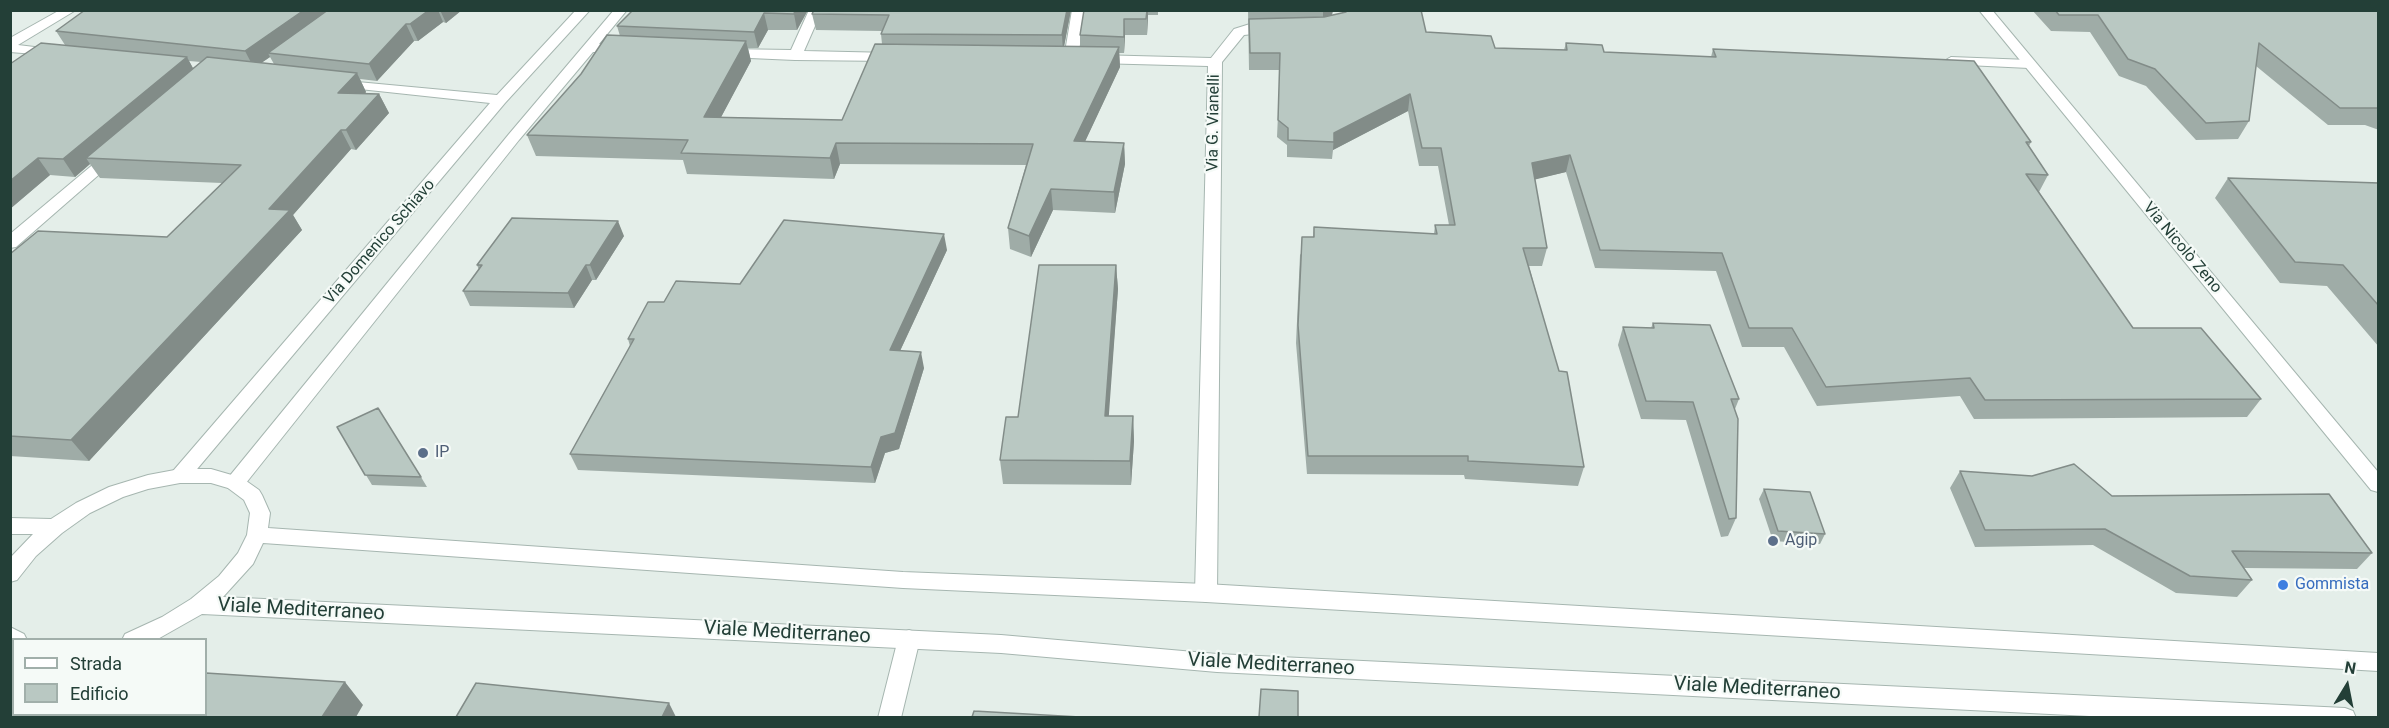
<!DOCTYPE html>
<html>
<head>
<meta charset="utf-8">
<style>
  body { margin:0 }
  #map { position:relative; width:2389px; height:728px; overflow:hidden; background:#e4eee9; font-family:Roboto,sans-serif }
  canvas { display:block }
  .frame { position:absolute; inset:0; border:12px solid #233f37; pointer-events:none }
  .legend { position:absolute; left:12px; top:638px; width:195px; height:78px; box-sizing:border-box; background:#f5faf7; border:2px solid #a1afaa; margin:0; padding:8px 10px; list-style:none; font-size:18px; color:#233f37 }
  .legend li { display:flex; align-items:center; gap:12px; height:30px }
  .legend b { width:30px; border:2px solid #a1afaa }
  .north { position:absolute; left:2317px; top:656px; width:60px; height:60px; -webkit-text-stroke:4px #f5faf7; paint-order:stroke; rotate:10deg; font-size:16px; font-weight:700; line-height:24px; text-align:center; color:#233f37 }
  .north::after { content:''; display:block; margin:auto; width:21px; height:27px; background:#233f37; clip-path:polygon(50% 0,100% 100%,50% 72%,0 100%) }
</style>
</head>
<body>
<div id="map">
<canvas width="2389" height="728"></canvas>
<div class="frame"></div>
<ul class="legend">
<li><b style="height:8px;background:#fff"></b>Strada</li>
<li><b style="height:16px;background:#b9c8c2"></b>Edificio</li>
</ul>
<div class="north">N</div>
</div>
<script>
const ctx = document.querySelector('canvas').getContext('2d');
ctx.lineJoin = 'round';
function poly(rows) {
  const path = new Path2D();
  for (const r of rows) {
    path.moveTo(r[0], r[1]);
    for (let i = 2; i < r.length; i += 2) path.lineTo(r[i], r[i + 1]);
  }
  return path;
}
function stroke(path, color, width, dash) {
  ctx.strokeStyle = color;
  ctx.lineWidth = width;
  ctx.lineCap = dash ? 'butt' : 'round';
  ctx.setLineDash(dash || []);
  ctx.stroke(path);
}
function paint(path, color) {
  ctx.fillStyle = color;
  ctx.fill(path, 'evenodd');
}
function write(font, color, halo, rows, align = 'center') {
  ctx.font = font + ' Roboto,sans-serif';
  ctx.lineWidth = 4.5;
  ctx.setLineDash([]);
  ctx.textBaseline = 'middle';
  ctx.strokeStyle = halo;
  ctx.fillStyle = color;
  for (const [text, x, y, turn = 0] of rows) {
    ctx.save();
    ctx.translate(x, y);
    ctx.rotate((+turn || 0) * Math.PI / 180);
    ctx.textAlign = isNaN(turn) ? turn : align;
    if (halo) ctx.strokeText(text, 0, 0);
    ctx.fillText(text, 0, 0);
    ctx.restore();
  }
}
const service = poly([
  [1951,57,2029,60,2036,64,2029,68,1946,64,1944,61,1951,57]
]);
const minor = poly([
  [60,10,76,10,18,45,59,50,59,56,10,52,10,38,60,10],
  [576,10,590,10,505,103,187,481,180,483,173,481,170,476,173,471,490,103,341,87,334,83,336,80,497,95,576,10],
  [614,10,627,10,599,44,627,46,627,52,593,52,519,140,242,488,235,490,228,488,225,483,228,478,509,134,614,10],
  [809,10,822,10,804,51,892,53,899,57,892,61,795,60,727,57,720,53,727,49,791,50,809,10],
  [1072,10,1085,10,1078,58,1071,62,1064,58,1072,10],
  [1979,10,1992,10,2378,472,2378,492,2371,490,1979,10],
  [1250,24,1272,24,1279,28,1272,32,1244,35,1222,62,1217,593,1214,599,1206,602,1198,599,1195,593,1208,66,1096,63,1089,59,1096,55,1211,58,1234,29,1250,24],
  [113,151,118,152,120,155,118,158,16,247,10,248,10,234,108,152,113,151],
  [909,630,917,633,920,639,901,718,878,718,898,639,901,633,909,630],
  [14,709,14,714,35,714,34,718,10,718,14,709]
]);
const tertiary = poly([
  [180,469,211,469,242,478,259,490,262,495,270,513,268,528,903,572,1206,584,2378,653,2378,671,1206,602,903,588,263,543,253,564,223,597,1001,635,1217,654,2345,708,2353,711,2356,718,2129,718,1217,672,1001,653,202,614,156,640,122,640,125,634,162,617,191,599,219,576,238,553,247,535,250,513,244,500,228,488,211,483,180,483,148,489,123,497,90,513,62,533,36,556,17,580,10,582,10,558,33,534,10,534,10,518,51,519,76,503,109,487,148,475,180,469],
  [10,627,24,634,27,640,14,640,14,648,10,647,10,627]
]);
const wall = poly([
  [85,10,462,10,446,23,443,22,418,41,414,41,377,81,360,79,366,92,365,94,379,94,389,113,356,150,351,149,293,215,302,230,89,461,10,456,10,254,167,237,222,183,100,178,90,164,75,177,50,175,10,209,65,45,56,31],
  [270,57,274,64,261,63],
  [189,61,201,62,193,68],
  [633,10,808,10,797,30,768,30,758,48,748,48,751,61,721,117,842,120,882,44,881,34,882,31,816,30,812,14,814,10,1071,10,1064,46,1080,46,1080,35,1084,10,1158,10,1158,15,1148,15,1147,35,1125,35,1124,53,1119,53,1120,67,1085,141,1124,143,1125,164,1115,213,1053,210,1031,257,1010,249,1008,228,1026,165,840,164,834,179,687,174,683,160,536,156,527,135,620,36,617,26],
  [1248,10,1333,10,1332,15,1426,32,1495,48,1564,50,1566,43,1604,52,1711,57,1713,49,2031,142,2029,146,2048,175,2039,192,2133,328,2261,399,2247,417,1974,419,1960,396,1817,406,1784,347,1742,347,1716,271,1595,268,1566,172,1535,179,1547,248,1542,266,1529,266,1584,467,1578,486,1465,479,1464,475,1307,474,1296,343,1300,255,1313,237,1314,227,1434,234,1435,225,1449,225,1438,166,1419,166,1408,111,1333,150,1332,159,1287,157,1287,145,1277,137,1280,70,1249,70],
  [2032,10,2379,10,2379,130,2365,125,2328,125,2256,66,2249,121,2238,139,2196,140,2146,86,2119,76,2090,32,2051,31],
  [2228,178,2379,183,2379,347,2327,286,2280,283,2215,198],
  [624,236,596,280,592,280,574,308,470,306,463,291,479,270,477,265],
  [947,250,900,351,924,368,899,449,885,453,875,483,578,470,570,454,630,346,628,339,664,302,740,284],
  [1116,265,1118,289,1108,416,1133,416,1134,441,1131,485,1003,484,1000,460,1018,417],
  [1653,323,1739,399,1735,409,1736,518,1728,536,1721,537,1686,420,1641,419,1618,345,1623,327,1651,328],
  [337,427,421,477,427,487,372,485],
  [1960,471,2112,496,2372,553,2357,569,2244,568,2252,580,2237,597,2176,593,2093,545,1975,547,1950,488],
  [1764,489,1825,534,1820,544,1773,541,1759,499]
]);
const shadedWall = poly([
  [304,10,335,10,268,53,270,57,254,68,245,51],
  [429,10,438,10,443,22,418,41,410,24],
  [440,10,462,10,446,23],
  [795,10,808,10,797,30,794,14],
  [1067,10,1071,10,1063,52,1062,35],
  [1147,10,1148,10,1148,15,1147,35],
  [1323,10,1333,10,1331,19,1323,21],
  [764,13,768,30,758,48,754,32],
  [1124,19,1125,35,1124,53],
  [406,24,414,41,377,81,369,64],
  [746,41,751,61,710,138,704,117],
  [1119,47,1120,67,1076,161,1074,141],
  [187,57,196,74,86,158,90,164,75,177,63,159],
  [357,73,366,92,348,112,338,93],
  [379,94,389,113,356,150,346,130],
  [1410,94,1408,111,1333,150,1334,133],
  [341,130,351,149,293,215,302,230,89,461,71,440,269,209],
  [836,143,840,164,834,179,830,158],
  [1124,143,1125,164,1115,213,1114,192],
  [1570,155,1566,172,1529,181,1532,163],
  [38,158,50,175,10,209,10,181],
  [1051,189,1053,210,1031,257,1029,236],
  [618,221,624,236,596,280,590,265],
  [944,234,947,250,893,366,890,350],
  [586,265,592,280,574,308,568,293],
  [1116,265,1118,289,1107,441,1105,416],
  [921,352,924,368,899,449,885,453,875,483,871,467,881,437],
  [1133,416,1134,441,1131,485,1130,461],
  [345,682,363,705,356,717,322,717],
  [669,703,676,717,662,717]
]);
const building = poly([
  [85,10,304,10,245,51,56,31,85,10],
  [328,10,429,10,410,24,406,24,369,64,268,53,328,10],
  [633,10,795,10,794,14,764,13,754,32,617,26,633,10],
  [814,10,1067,10,1062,35,881,34,889,15,812,14,814,10],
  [1084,10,1147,10,1146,19,1124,19,1124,37,1080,35,1084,10],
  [1346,10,1421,10,1426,32,1491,36,1495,48,1567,50,1566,43,1602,45,1604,52,1716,57,1713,49,1974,61,2031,142,2026,142,2048,175,2026,174,2133,328,2201,328,2261,399,1985,400,1970,378,1826,387,1792,328,1749,328,1722,253,1600,250,1570,155,1532,163,1547,248,1523,248,1559,371,1567,372,1584,467,1468,461,1468,456,1308,456,1298,325,1302,237,1314,237,1314,227,1437,234,1435,225,1455,225,1441,148,1422,148,1410,94,1334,133,1334,142,1288,140,1288,128,1278,120,1280,53,1250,53,1249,19,1324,17,1346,12,1346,10],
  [2055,10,2379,10,2379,108,2340,108,2259,43,2249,121,2206,123,2155,69,2128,59,2098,15,2059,15,2055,10],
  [607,35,746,41,704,117,842,120,875,44,1119,47,1074,141,1124,143,1114,192,1051,189,1029,236,1008,228,1033,144,836,143,830,158,681,153,688,140,527,135,581,74,607,35],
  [41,43,187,57,63,159,38,158,10,181,10,64,41,43],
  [207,57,357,73,338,93,379,94,346,130,341,130,269,209,290,210,71,440,10,436,10,254,38,231,167,237,241,165,86,158,207,57],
  [2228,178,2379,183,2379,306,2343,265,2295,262,2228,178],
  [512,218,618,221,590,265,586,265,568,293,463,291,482,265,477,265,512,218],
  [784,220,944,234,890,350,921,352,895,433,881,437,871,467,570,454,634,339,628,339,648,302,664,302,676,281,740,284,784,220],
  [1039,265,1116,265,1105,416,1133,416,1130,461,1000,460,1006,417,1018,417,1039,265],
  [1653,323,1710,325,1739,399,1731,399,1738,419,1736,518,1729,519,1693,402,1646,401,1623,327,1654,328,1653,323],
  [378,408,421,477,365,475,337,427,378,408],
  [2074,464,2112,496,2329,494,2372,553,2232,551,2252,580,2190,576,2105,529,1985,530,1960,471,2032,476,2074,464],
  [1764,489,1810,492,1825,534,1778,531,1764,489],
  [206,673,345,682,322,717,121,717,123,714,206,714,206,673],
  [476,683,669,703,662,717,456,717,476,683],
  [1261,689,1298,691,1298,717,1259,717,1261,689],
  [974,711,1080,717,972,717,974,711]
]);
const markers = [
  [423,453,6,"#5c6f8a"],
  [1773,541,6,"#5c6f8a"],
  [2283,585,6,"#3f7fe0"]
];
const streetNames = [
  ["Via G. Vianelli",1214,123,-89],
  ["Via Domenico Schiavo",380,242,-49],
  ["Via Nicolò Zeno",2182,248,50]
];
const serviceNames = [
  ["IP",435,453],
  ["Agip",1785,541]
];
const shopNames = [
  ["Gommista",2295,585]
];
const nearStreetnames = [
  ["Viale Mediterraneo",301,610,3],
  ["Viale Mediterraneo",787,633,3],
  ["Viale Mediterraneo",1271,665,3],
  ["Viale Mediterraneo",1757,689,3]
];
stroke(service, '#a6b6b0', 2);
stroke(minor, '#a6b6b0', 2);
stroke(tertiary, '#a6b6b0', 2);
paint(service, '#fff');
paint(minor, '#fff');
paint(tertiary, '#fff');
paint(wall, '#9faca7');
paint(shadedWall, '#828c88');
paint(building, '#b9c8c2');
stroke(building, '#828c88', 1.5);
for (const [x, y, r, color] of markers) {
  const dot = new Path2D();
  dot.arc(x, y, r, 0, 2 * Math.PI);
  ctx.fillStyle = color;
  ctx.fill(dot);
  stroke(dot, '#f5faf7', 2);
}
write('16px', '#233f37', '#f5faf7', streetNames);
write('16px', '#4e5e75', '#f5faf7', serviceNames, 'left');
write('16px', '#366cbe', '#f5faf7', shopNames, 'left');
write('20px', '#233f37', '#f5faf7', nearStreetnames);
</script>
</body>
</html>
